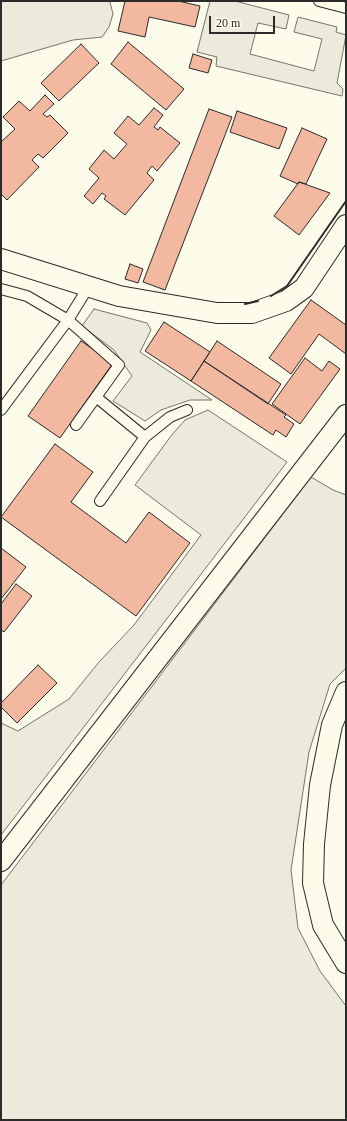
<!DOCTYPE html>
<html>
<head>
<meta charset="utf-8">
<style>
  body { margin:0 }
  #map { position:relative; width:347px; height:1121px; overflow:hidden; background:#fdfbea; font-family:"Times New Roman",serif }
  canvas { display:block }
  .frame { position:absolute; inset:0; border:2px solid #2b2b2b; pointer-events:none }
  .scale { position:absolute; left:209px; top:16px; width:66px; height:18px; box-sizing:border-box; border:2px solid #2b2b2b; border-top:0; padding-left:5px; font-size:12px; line-height:14px; white-space:nowrap; color:#2b2b2b; -webkit-text-stroke:3px #fdfbea; paint-order:stroke }
</style>
</head>
<body>
<div id="map">
<canvas width="347" height="1121"></canvas>
<div class="frame"></div>
<div class="scale">20 m</div>
</div>
<script>
const ctx = document.querySelector('canvas').getContext('2d');
ctx.lineJoin = 'round';
function paint(path, color) {
  ctx.fillStyle = color;
  ctx.fill(path, 'evenodd');
}
function poly(rows) {
  const path = new Path2D();
  for (const r of rows) {
    path.moveTo(r[0], r[1]);
    for (let i = 2; i < r.length; i += 2) path.lineTo(r[i], r[i + 1]);
  }
  return path;
}
function stroke(path, color, width, dash) {
  ctx.strokeStyle = color;
  ctx.lineWidth = width;
  ctx.lineCap = dash ? 'butt' : 'round';
  ctx.setLineDash(dash || []);
  ctx.stroke(path);
}
const green = poly([
  [1,1,107,1,110,2,113,14,109,27,102,37,73,40,1,61,1,1],
  [210,1,235,1,289,15,286,29,258,23,250,54,314,71,322,39,294,32,298,17,337,27,336,32,346,35,337,83,343,89,342,96,216,66,217,57,197,52,210,1],
  [94,309,147,323,151,330,140,352,212,400,190,400,161,410,145,421,113,401,132,376,114,350,82,326,94,309],
  [208,410,287,462,1,835,1,723,18,731,69,699,99,662,134,625,201,535,135,485,171,436,185,420,208,410],
  [311,477,333,490,346,495,346,668,330,684,309,752,291,870,298,928,320,971,346,1006,346,1120,1,1120,1,885,311,477]
]);
const building = poly([
  [125,1,178,1,200,6,195,27,149,17,145,37,118,31,125,1],
  [128,42,184,89,166,110,111,64,128,42],
  [81,44,99,63,59,101,41,83,81,44],
  [193,54,212,60,208,73,189,68,193,54],
  [45,95,54,104,43,114,47,117,50,115,68,133,43,158,38,154,32,160,39,167,7,200,1,194,1,142,15,129,3,117,19,101,30,111,45,95],
  [154,108,163,115,154,127,158,130,160,127,180,143,157,171,152,166,147,173,154,180,125,215,104,199,106,196,102,193,93,204,84,196,99,178,89,169,104,150,114,159,127,144,114,133,128,116,139,125,154,108],
  [209,109,232,117,165,290,143,282,209,109],
  [237,111,287,128,279,149,230,132,237,111],
  [302,128,327,139,306,184,299,182,298,184,280,176,302,128],
  [299,182,330,193,299,235,274,216,299,182],
  [130,264,143,269,138,283,125,279,130,264],
  [311,300,346,325,346,354,319,334,291,374,269,358,311,300],
  [164,322,210,352,191,381,145,351,164,322],
  [81,341,113,363,60,438,28,416,81,341],
  [217,341,281,384,268,404,204,361,217,341],
  [305,358,322,371,329,361,340,369,300,424,272,404,305,358],
  [204,361,286,415,284,417,294,424,286,437,276,430,273,435,191,381,204,361],
  [55,444,93,472,71,502,126,543,149,512,190,543,136,616,1,517,55,444],
  [1,548,26,567,1,599,1,548],
  [16,584,32,596,4,632,1,630,1,604,16,584],
  [38,665,57,683,17,723,1,707,1,703,38,665]
]);
const service = poly([
  [319,1,346,8],
  [1,289,27,296,68,320,119,365,76,425],
  [96,397,145,437],
  [1,410,68,320,89,286],
  [100,501,145,437,170,417,187,410]
]);
const minor = poly([
  [1,259,119,296,217,313,252,313,286,301,304,288,346,225],
  [346,692,332,725,320,785,314,844,313,883,323,925,346,963],
  [1,861,346,415]
]);
const wall = poly([
  [271,296,287,286,346,201],
  [245,304,258,301]
]);
paint(green, '#ecebdb');
stroke(green, '#74746e', 1);
paint(building, '#f2b8a0');
stroke(building, '#2b2b2b', 1);
stroke(service, '#2b2b2b', 12);
stroke(minor, '#2b2b2b', 22);
stroke(service, '#fdfbea', 10);
stroke(minor, '#fdfbea', 20);
stroke(wall, '#2b2b2b', 2);
</script>
</body>
</html>
